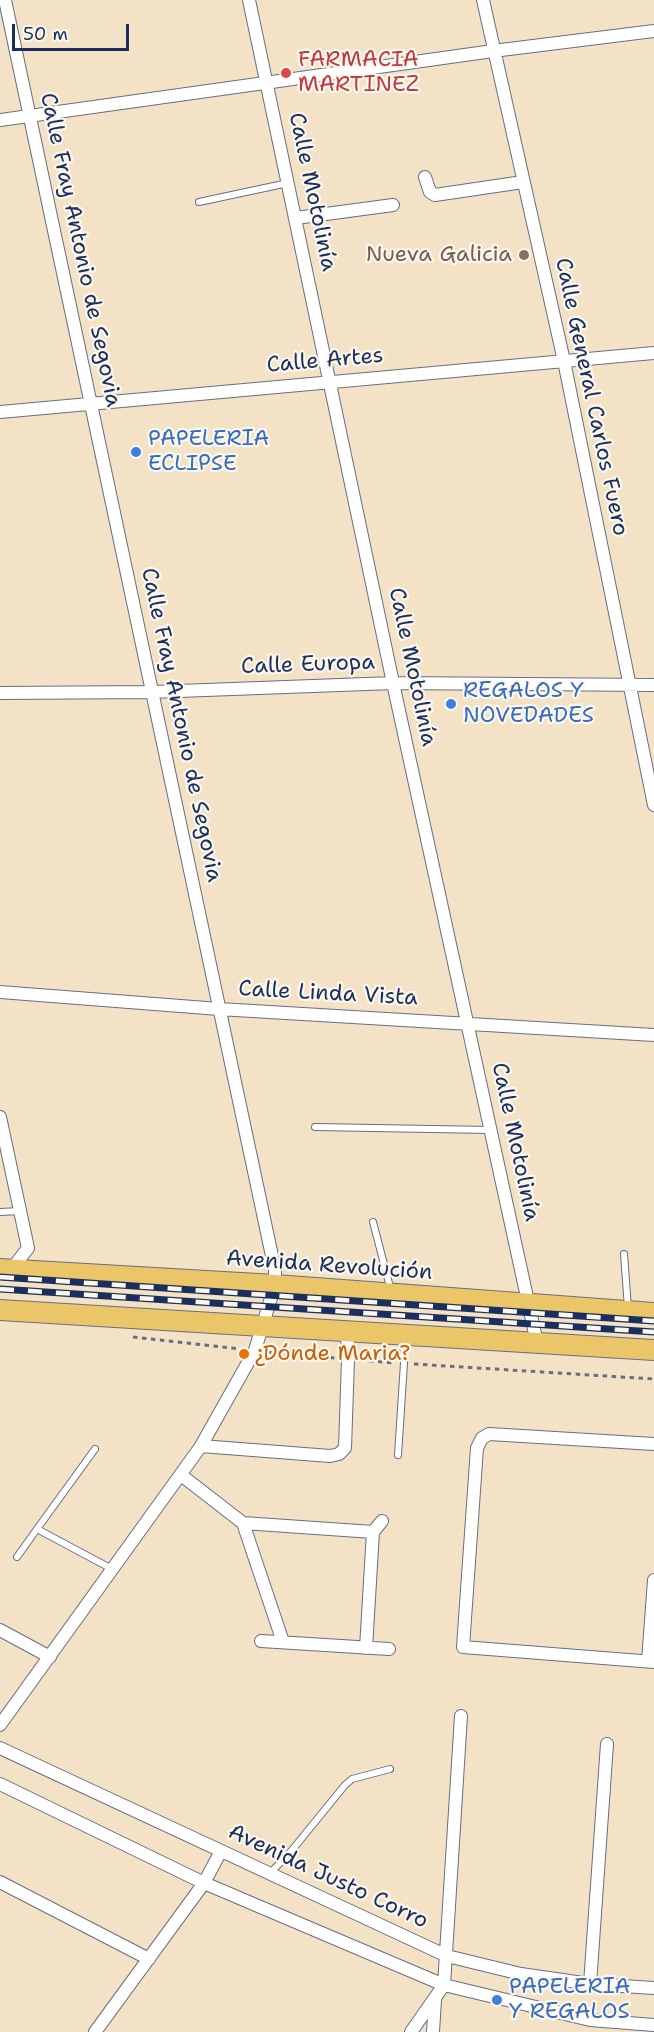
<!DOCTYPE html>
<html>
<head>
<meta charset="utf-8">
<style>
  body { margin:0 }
  #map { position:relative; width:654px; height:2032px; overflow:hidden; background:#f4e2c7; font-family:"Shantell Sans",sans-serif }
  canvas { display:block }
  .scale { position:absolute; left:12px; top:24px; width:117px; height:27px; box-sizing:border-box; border:3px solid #1b2f5e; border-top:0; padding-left:8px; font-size:18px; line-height:21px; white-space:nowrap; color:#1b2f5e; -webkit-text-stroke:4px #fbf7ec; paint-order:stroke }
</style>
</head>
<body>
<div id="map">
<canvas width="654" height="2032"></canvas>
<div class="scale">50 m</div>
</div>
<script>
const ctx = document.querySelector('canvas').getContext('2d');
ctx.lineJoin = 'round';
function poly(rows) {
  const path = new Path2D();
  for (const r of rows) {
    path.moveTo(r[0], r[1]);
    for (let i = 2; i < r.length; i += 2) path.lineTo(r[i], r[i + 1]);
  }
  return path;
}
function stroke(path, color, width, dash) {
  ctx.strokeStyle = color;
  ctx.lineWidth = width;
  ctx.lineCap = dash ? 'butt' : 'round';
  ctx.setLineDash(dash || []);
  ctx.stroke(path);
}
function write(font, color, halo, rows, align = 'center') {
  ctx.font = font + ' "Shantell Sans",sans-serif';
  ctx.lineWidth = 4.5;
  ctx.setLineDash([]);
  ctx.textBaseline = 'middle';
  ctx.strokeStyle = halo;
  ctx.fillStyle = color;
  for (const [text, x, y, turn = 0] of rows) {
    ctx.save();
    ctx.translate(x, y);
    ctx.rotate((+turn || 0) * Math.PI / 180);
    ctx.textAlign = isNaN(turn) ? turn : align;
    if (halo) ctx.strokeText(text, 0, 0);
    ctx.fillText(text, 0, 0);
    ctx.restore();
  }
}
const path = poly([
  [133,1337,240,1349],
  [267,1352,335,1358],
  [360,1360,395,1363],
  [414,1364,654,1379]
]);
const lane = poly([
  [199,202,288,183],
  [315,1127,490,1130],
  [0,1212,20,1211],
  [373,1222,391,1291],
  [624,1254,628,1308],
  [95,1449,37,1529,112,1569],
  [398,1455,404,1363,403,1339],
  [17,1557,37,1529],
  [270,1873,288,1855,345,1785,352,1779,390,1769]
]);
const street = poly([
  [249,0,393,683,537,1343],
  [483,0,564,361,654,805],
  [0,120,493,51,654,31],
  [425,177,430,192,435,195,523,182],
  [296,218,393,205],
  [0,412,654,353],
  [0,693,152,692,393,683,654,685],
  [0,992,219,1009,654,1035],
  [0,1117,28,1248,12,1269],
  [654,1444,489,1434,482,1438,477,1448,463,1647,654,1662],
  [201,1446,330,1456,339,1454,345,1448,348,1359,347,1331],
  [181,1475,243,1523,283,1642],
  [243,1523,373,1532],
  [0,1630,50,1657],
  [261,1641,389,1649],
  [366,1648,373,1532,382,1521],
  [648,1661,654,1580],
  [0,1725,201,1446,255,1350,275,1285,275,1270,5,0],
  [0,1748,447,1956,521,1974,590,1984,654,1988],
  [0,1784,204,1883,444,1985,590,2020,654,2025],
  [0,1882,149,1959],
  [590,1984,607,1744],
  [95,2032,204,1883,221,1851],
  [411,2032,444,1985,461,1716],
  [433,2032,435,2000]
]);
const primary = poly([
  [0,1269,275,1285,654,1313],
  [0,1310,654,1350]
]);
const rail = poly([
  [0,1277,654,1321],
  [0,1289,654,1332]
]);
const markers = [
  [286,73,6,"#e0444e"],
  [524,255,6,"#8d6e63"],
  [136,452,6,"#3f7fe0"],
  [451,704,6,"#3f7fe0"],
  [244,1354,6,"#e8710a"],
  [497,2000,6,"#3f7fe0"]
];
const healthNames = [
  ["FARMACIA",298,60],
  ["MARTINEZ",298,85]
];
const streetNames = [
  ["Calle Motolinía",312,192,78],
  ["Calle Fray Antonio de Segovia",80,250,78],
  ["Calle Artes",325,361,-5],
  ["Calle General Carlos Fuero",591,397,78],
  ["Calle Europa",308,665,-2],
  ["Calle Motolinía",412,667,78],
  ["Calle Fray Antonio de Segovia",181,725,78],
  ["Calle Linda Vista",328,994,3],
  ["Calle Motolinía",515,1142,78],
  ["Avenida Revolución",329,1266,4],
  ["Avenida Justo Corro",328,1877,25]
];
const educationNames = [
  ["Nueva Galicia",512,255]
];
const shopNames = [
  ["PAPELERIA",148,439],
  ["ECLIPSE",148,464],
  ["REGALOS Y",463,691],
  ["NOVEDADES",463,716],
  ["PAPELERIA",509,1987],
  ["Y REGALOS",509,2012]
];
const foodNames = [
  ["¿Dónde Maria?",256,1354]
];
stroke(lane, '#676e83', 8);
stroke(street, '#676e83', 14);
stroke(primary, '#676e83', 22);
stroke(path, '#676e83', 3, [4.5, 4.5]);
stroke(lane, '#fff', 6);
stroke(street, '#fff', 12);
stroke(primary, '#ebc669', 20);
stroke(rail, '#1b2f5e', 7);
stroke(rail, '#fbf7ec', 4.5, [14]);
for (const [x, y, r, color] of markers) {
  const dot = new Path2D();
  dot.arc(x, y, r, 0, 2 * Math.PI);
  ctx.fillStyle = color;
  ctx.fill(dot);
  stroke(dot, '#fbf7ec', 2);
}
write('22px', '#be3a42', '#fbf7ec', healthNames, 'left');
write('22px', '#1b2f5e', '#fbf7ec', streetNames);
write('22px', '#785e54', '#fbf7ec', educationNames, 'right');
write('22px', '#366cbe', '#fbf7ec', shopNames, 'left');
write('22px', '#c56008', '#fbf7ec', foodNames, 'left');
</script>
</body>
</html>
